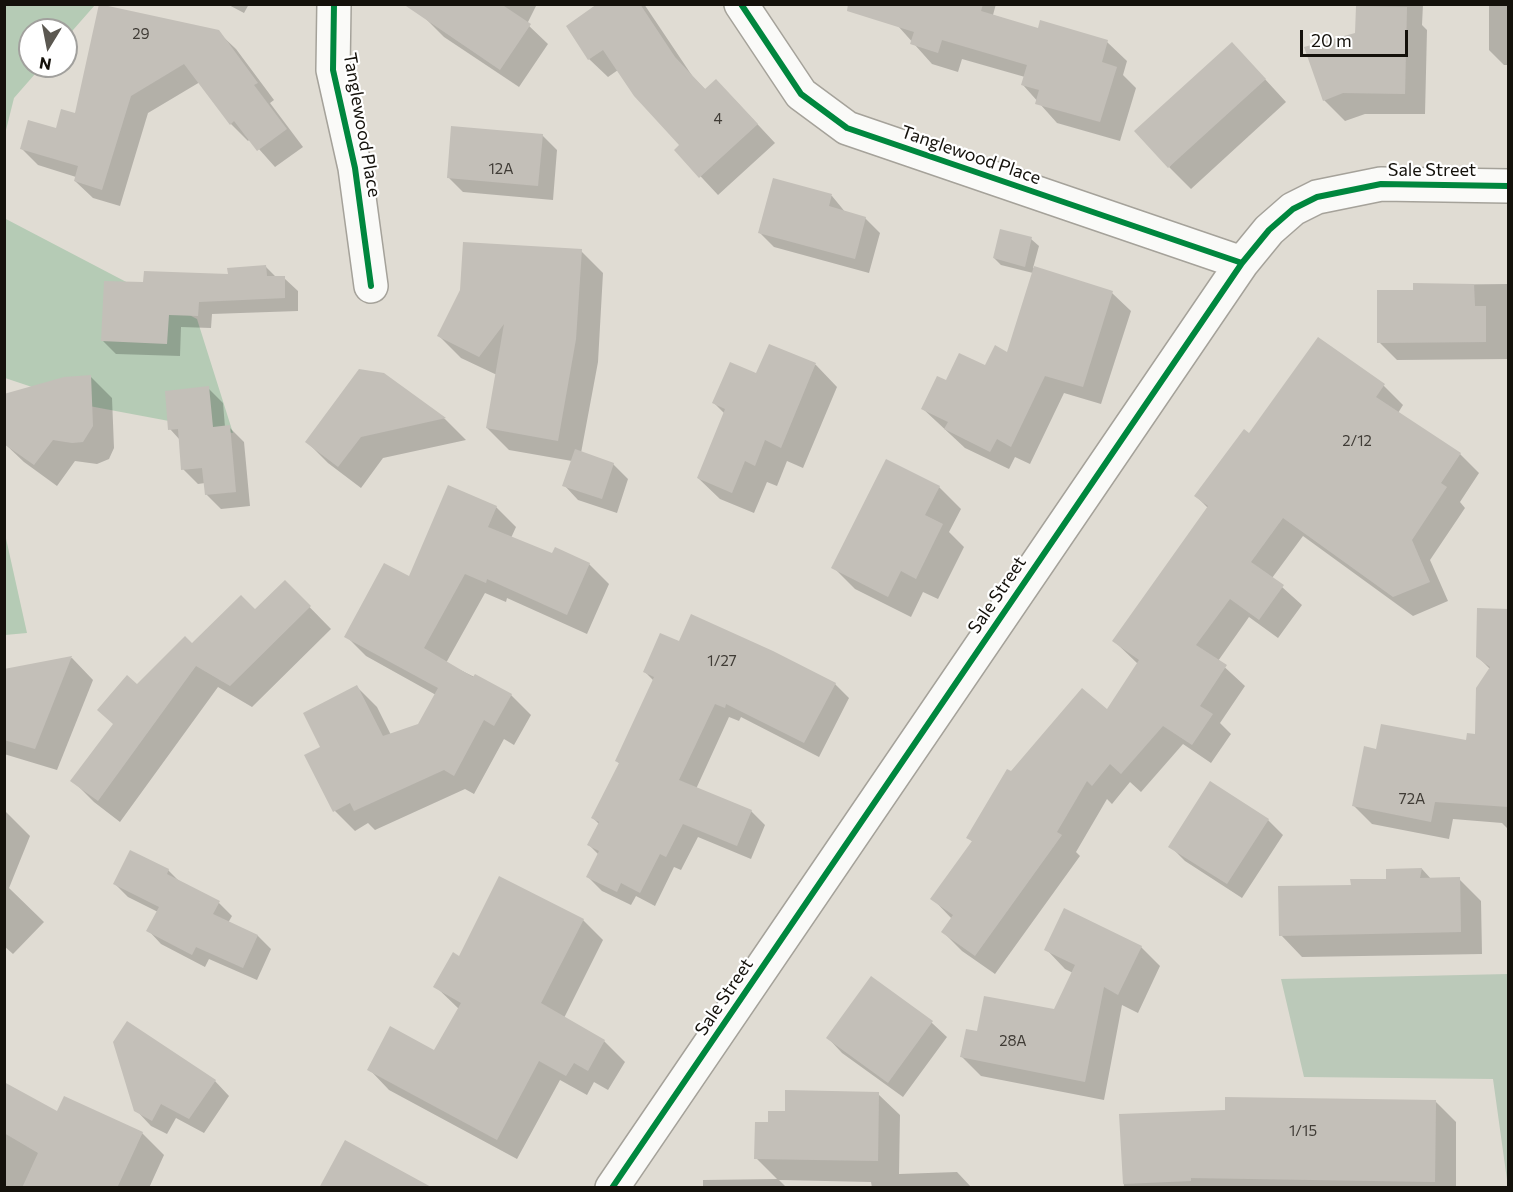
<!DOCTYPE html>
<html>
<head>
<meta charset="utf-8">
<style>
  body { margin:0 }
  #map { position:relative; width:1513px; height:1192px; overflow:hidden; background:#e0dcd3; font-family:Commissioner,sans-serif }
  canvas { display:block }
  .frame { position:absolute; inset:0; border:6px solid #14110b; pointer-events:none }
  .north { position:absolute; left:18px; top:18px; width:60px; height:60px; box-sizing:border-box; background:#fff; border:2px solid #a1a09d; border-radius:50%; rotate:190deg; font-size:16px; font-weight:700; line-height:24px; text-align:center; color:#14110b }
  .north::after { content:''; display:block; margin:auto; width:21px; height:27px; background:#5b5851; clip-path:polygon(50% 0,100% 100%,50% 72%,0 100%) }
  .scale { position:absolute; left:1300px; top:30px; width:108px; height:27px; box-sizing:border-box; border:3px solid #14110b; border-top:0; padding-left:8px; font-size:18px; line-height:21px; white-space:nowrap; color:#14110b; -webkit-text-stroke:4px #fff; paint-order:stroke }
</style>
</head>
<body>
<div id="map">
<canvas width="1513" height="1192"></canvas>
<div class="frame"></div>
<div class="north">N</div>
<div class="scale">20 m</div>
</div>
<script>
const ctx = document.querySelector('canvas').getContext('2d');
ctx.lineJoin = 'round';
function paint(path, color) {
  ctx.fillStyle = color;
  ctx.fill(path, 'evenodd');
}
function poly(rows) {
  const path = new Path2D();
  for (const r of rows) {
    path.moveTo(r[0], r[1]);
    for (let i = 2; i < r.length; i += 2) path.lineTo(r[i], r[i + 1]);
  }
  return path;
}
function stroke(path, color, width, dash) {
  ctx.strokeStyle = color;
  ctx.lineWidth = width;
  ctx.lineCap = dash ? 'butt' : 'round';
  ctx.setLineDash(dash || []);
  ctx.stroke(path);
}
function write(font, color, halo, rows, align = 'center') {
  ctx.font = font + ' Commissioner,sans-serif';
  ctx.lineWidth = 4.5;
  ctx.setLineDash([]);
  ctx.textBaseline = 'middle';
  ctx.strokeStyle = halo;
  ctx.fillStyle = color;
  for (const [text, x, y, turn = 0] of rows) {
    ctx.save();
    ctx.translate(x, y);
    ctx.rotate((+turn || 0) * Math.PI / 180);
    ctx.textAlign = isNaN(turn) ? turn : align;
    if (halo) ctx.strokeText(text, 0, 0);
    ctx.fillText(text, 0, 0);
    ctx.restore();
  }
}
const green = poly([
  [1508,974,1508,1187,1493,1079,1304,1077,1281,979]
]);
const forest = poly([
  [5,4,95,5,66,38,66,30,30,30,30,66,42,66,14,98,5,134],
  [4,218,197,319,233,433,89,406,5,378],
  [4,534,5,534,27,633,5,635]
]);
const shadow = poly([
  [227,4,249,4,244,13],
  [434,4,537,4,527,24,548,44,519,87,444,37,425,18],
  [598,4,644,4,693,77,706,90,734,99,775,143,718,195,676,150,681,145,618,70,608,77,589,59],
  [904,4,996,4,993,15,1039,30,1107,42,1127,61,1123,75,1136,88,1120,141,1057,123,1023,85,1025,77,962,59,958,72,932,64,898,26],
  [1357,4,1423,4,1422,25,1427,30,1425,114,1365,114,1345,121,1324,100,1357,34],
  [1489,4,1508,4,1508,65,1504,65,1489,50],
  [218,32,236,49,274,100,270,103,303,147,275,167,250,139,248,141,231,124,200,82,148,113,120,206,93,198,75,181,76,177,38,165,21,148,57,130,76,115],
  [1253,66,1286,102,1191,189,1169,167],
  [542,135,557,150,553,200,463,192,449,178],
  [774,180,832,196,846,213,865,218,880,233,869,273,774,247,760,233],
  [1031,239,1039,246,1033,268,1112,293,1131,311,1101,404,1064,393,1030,464,1015,457,1009,469,965,448,922,408,946,382,986,367,1008,354,1033,273,1001,265,994,258],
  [581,251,603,273,598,362,581,453,613,464,628,479,617,513,578,500,564,485,572,461,509,450,487,428,497,375,461,358,439,336],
  [266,267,276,277,284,278,298,291,298,311,212,314,211,328,181,327,180,356,116,354,103,341,144,284,229,276],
  [1508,284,1508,359,1397,360,1379,342,1415,291,1415,285],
  [1319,339,1384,386,1403,405,1398,413,1460,454,1479,473,1460,502,1465,508,1430,560,1448,601,1413,616,1303,536,1272,578,1302,605,1278,638,1249,617,1218,661,1245,686,1220,723,1231,734,1211,763,1183,744,1141,792,1130,782,1112,804,1107,799,1076,852,1080,856,995,974,962,951,943,932,952,919,932,898,973,842,968,838,1011,773,1107,711,1138,664,1114,641,1208,508,1196,496,1249,435],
  [770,345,816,365,837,387,803,468,787,461,777,486,767,482,754,513,720,499,698,478,725,414,714,403,757,375],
  [383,374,445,419,466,440,383,458,361,488,328,463,307,442],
  [90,376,112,398,114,448,109,459,97,464,75,461,57,486,24,462,4,443],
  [208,388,223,403,225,427,229,427,244,442,250,506,221,509,206,494,205,483,198,484,183,469,180,440,170,429],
  [939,487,961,509,949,532,964,547,938,599,923,592,911,617,855,589,833,567],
  [496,507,516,527,511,538,553,555,589,564,609,584,587,634,507,598,506,602,485,593,446,663,511,695,531,715,514,745,504,739,474,794,465,789,375,830,368,823,355,831,335,811,322,747,357,687,377,707,391,735,419,725,436,695,366,656,346,636,409,579],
  [285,582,331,629,252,707,218,687,120,822,94,802,72,780,114,725,137,686,255,611],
  [1508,610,1508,829,1502,823,1453,819,1449,839,1372,824,1354,806,1377,751,1468,741,1476,735,1490,669,1478,657],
  [679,643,835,684,849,698,819,757,741,717,739,721,729,717,696,789,751,811,765,825,751,859,698,837,681,870,674,867,655,906,636,896,631,905,602,891,588,877,599,855,589,845,599,824,593,818,620,764,617,761,654,681,645,672],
  [72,658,93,680,57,770,4,754,4,670],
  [4,810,30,836,9,888,44,922,13,954,4,946],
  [1268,820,1283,835,1242,898,1185,861,1170,846],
  [1422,869,1432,880,1459,879,1481,901,1482,954,1302,957,1281,935,1352,886,1388,880],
  [168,870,181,883,219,903,232,916,228,923,258,936,271,949,257,980,209,959,205,967,161,944,148,930,158,912,128,897,115,884],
  [583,920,603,940,564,1018,604,1041,625,1062,608,1090,594,1082,587,1095,560,1080,517,1159,389,1090,369,1069,434,1052,459,1009,435,986,459,958],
  [1141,947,1160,966,1138,1013,1122,1005,1104,1100,981,1076,962,1057,978,1033,1054,1011,1073,973,1065,969,1046,949],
  [871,978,932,1023,947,1037,903,1097,842,1053,828,1038],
  [215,1081,229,1096,204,1133,176,1118,167,1134,151,1126,136,1110],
  [4,1084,58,1113,142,1133,164,1155,149,1188,4,1188],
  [878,1094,900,1115,899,1174,957,1172,972,1188,872,1188,871,1182,779,1180,787,1188,703,1188,703,1180,777,1179,756,1158,770,1124,787,1113],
  [1435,1101,1456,1122,1456,1188,1124,1188,1121,1116]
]);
const building = poly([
  [99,4,219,30,258,83,254,85,287,129,257,151,234,121,230,125,184,64,131,96,102,190,74,181,78,166,20,149,28,120,56,128,61,109,75,113],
  [403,4,501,4,531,24,500,70],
  [597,4,640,4,675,57,705,89,716,79,758,124,699,178,674,150,679,145,634,96,603,50,588,60,566,26],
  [848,4,983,4,981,11,1038,28,1040,20,1108,40,1102,62,1117,67,1100,122,1035,104,1039,90,1021,85,1027,65,942,40,938,53,910,44,914,32,847,11],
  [1356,6,1407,7,1405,94,1343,93,1323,101,1304,47,1355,33],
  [1232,42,1266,79,1168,168,1134,131],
  [451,126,543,134,538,186,447,178],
  [773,178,832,194,829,206,866,217,855,259,758,233],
  [1000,229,1032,237,1025,267,993,258],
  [463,242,582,249,576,339,558,441,486,428,504,324,479,357,437,336,460,290],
  [266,265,267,276,285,276,285,298,199,302,198,316,169,315,167,344,101,341,104,281,143,282,144,271,228,274,227,268],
  [1034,266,1113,291,1083,387,1045,376,1011,447,997,439,990,452,944,429,948,422,921,409,937,376,946,380,959,353,985,365,995,345,1007,352],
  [1413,283,1474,284,1475,306,1486,306,1486,342,1377,343,1377,290,1413,290],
  [1318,337,1385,384,1376,397,1461,453,1441,483,1447,487,1412,540,1430,582,1393,597,1283,518,1251,562,1284,585,1259,620,1230,599,1196,645,1227,665,1200,706,1213,714,1192,745,1163,726,1121,774,1110,764,1092,786,1087,781,1057,832,1062,835,975,956,941,932,953,915,930,899,972,841,966,838,1007,769,1011,771,1082,688,1107,709,1139,660,1112,641,1208,506,1194,496,1244,429,1249,433],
  [769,344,816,363,781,448,765,440,755,466,745,461,732,493,697,478,725,409,712,403,730,362,756,373],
  [359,369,384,373,446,418,361,437,338,467,305,442],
  [91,375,93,426,83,442,72,443,53,440,34,465,4,444,4,394,64,377],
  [209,386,213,427,230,425,236,492,205,495,202,468,181,470,178,429,168,430,165,391],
  [575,449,614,463,602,499,562,486],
  [886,459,940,486,925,515,943,524,916,579,901,571,888,597,831,568],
  [448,485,497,506,488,527,552,553,555,547,590,563,567,615,487,579,486,583,465,574,424,648,473,677,475,674,512,694,494,726,484,720,454,776,444,770,354,811,350,803,333,812,304,755,320,747,303,713,357,685,383,736,418,724,438,688,344,637,384,563,409,576],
  [285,580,311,606,230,686,196,666,98,801,70,781,113,724,97,710,127,675,137,684,185,636,192,643,241,595,255,609],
  [1477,608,1509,609,1509,807,1435,802,1431,822,1352,806,1364,746,1376,749,1381,724,1466,740,1467,733,1475,734,1476,688,1490,667,1476,657],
  [691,614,773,651,836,683,804,743,726,704,725,708,715,704,679,780,752,810,737,846,683,824,666,857,660,854,640,893,621,883,617,892,586,877,599,851,587,845,599,822,591,818,619,763,615,761,654,677,643,672,660,633,679,641],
  [72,656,35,749,4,740,4,669],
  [1210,781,1269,819,1227,884,1168,847],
  [130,850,169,869,167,874,220,901,213,914,258,935,243,968,196,947,192,955,146,931,159,907,113,884],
  [1422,868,1420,878,1460,877,1461,932,1279,936,1278,886,1351,885,1350,879,1386,879,1386,869],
  [499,876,584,919,541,1003,605,1040,588,1071,574,1063,566,1076,539,1061,497,1140,367,1070,390,1026,434,1050,461,1003,433,987,453,952,459,956],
  [1064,908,1142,946,1118,995,1104,987,1085,1082,960,1057,966,1029,977,1031,984,996,1054,1009,1075,965,1044,950],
  [871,976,933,1021,888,1083,826,1038],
  [127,1021,216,1080,189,1119,161,1104,152,1121,134,1111,113,1042],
  [4,1082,57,1111,64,1096,143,1132,117,1188,22,1188,38,1153,4,1133],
  [785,1090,879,1092,878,1161,754,1159,755,1122,768,1122,768,1111,785,1111],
  [1225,1097,1436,1100,1435,1182,1191,1178,1191,1181,1123,1184,1119,1114,1225,1110],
  [345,1140,433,1188,319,1188]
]);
const minor = poly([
  [334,4,333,70,355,168,371,286],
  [741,4,801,94,847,128,1242,263],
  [612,1188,1242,263,1269,230,1293,209,1317,197,1381,184,1508,186]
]);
const cycleway = poly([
  [334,4,333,70,355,168,371,286],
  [741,4,801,94,847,128,1242,263],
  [612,1188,1242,263,1269,230,1293,209,1317,197,1381,184,1508,186]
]);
const numberNames = [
  ["29",141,34],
  ["4",718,119],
  ["12A",501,169],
  ["2/12",1357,441],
  ["1/27",722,661],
  ["72A",1412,799],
  ["28A",1013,1041],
  ["1/15",1303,1131]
];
const streetNames = [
  ["Tanglewood Place",362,125,80],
  ["Tanglewood Place",971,155,19],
  ["Sale Street",1432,170],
  ["Sale Street",997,595,-56],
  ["Sale Street",724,997,-56]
];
paint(green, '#bbc9b9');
paint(forest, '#b5cbb5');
paint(shadow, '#0003');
paint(building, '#c3bfb8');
stroke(minor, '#a5a29a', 36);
stroke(minor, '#fafaf8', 33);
stroke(cycleway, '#00873e', 6);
write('15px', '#403c36', null, numberNames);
write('18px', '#14110b', '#fff', streetNames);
</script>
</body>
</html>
